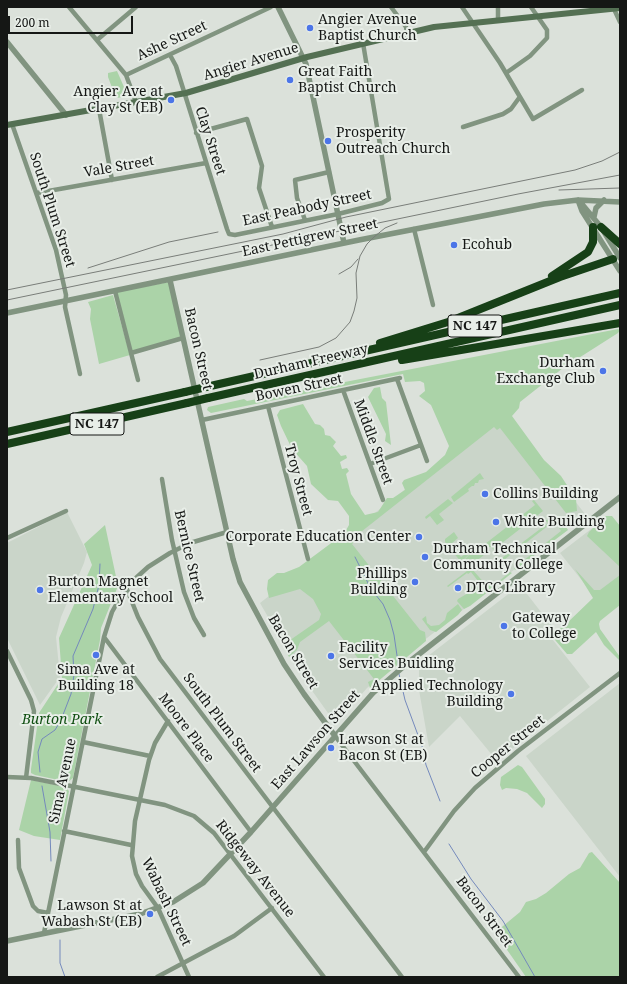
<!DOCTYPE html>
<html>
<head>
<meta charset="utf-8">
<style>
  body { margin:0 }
  #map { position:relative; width:627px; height:984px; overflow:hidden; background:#dbe1da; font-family:"Noto Serif",serif }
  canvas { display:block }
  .frame { position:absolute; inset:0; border:8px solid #151715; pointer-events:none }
  .scale { position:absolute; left:8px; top:16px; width:125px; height:18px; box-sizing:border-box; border:2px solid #151715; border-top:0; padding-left:5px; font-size:12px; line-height:14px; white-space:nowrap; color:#151715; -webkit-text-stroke:3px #e8eee8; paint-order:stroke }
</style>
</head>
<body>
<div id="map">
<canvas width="627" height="984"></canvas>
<div class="frame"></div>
<div class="scale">200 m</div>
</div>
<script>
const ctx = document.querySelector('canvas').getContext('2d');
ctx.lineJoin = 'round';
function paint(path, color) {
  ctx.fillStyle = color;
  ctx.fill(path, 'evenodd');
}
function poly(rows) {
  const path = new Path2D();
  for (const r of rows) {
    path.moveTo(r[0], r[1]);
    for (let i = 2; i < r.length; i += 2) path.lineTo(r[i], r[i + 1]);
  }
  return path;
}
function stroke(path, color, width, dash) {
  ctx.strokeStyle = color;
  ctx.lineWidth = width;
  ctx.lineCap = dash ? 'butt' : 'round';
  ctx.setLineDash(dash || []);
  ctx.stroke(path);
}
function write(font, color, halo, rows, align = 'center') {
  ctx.font = font + ' "Noto Serif",serif';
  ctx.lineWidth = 4;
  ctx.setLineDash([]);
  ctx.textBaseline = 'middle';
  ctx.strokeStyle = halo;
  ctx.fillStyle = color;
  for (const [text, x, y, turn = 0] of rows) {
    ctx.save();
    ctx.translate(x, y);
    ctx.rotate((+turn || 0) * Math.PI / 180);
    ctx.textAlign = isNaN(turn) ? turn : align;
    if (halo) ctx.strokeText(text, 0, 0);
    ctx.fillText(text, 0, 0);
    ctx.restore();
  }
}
const built = poly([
  [505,411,585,514,399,660,367,688,340,719,333,720,303,678,260,603],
  [67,512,87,552,84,563,61,617,56,637,60,677,40,705,7,638,7,543],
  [595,526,620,559,620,579,596,598,560,553],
  [520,585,555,630,549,635,590,687,497,761,460,716,429,747,419,690,419,663],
  [620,683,620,877,526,756]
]);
const green = poly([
  [117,71,124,87,125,97,116,98,108,77,108,73],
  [169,282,181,337,132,351,117,292],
  [113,295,130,355,99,364,90,319,91,309,88,302],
  [618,329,620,330,618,333,563,368,520,402,519,408,512,416,544,460,561,476,576,499,577,511,566,513,500,428,497,430,494,427,352,539,354,542,352,544,420,630,425,632,426,641,370,688,368,682,374,679,329,621,300,642,297,650,289,657,283,645,319,620,321,614,313,599,300,589,269,598,267,589,268,580,277,573,284,573,299,567,334,541,345,532,349,525,349,516,338,501,328,500,311,484,307,466,292,449,281,426,277,415,280,410,303,404,315,424,320,425,324,429,325,435,330,436,336,442,333,446,341,456,346,455,347,458,340,462,342,469,347,468,349,471,346,474,351,494,365,515,378,512,387,498,393,498,405,490,402,483,404,480,426,472,445,455,449,446,431,405,419,396,425,391,424,383,420,381,405,382,403,374,211,413,207,410,208,407,244,399,247,401],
  [380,387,382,398,386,402,391,445,385,441,386,434,368,397,374,388],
  [480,473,484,479,479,480,478,483,475,483,474,486,472,486,468,489,469,491,454,502,451,497],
  [448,499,453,503,439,514,444,520,437,525,430,516,426,519,425,517],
  [534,500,543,511,493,550,492,547,488,547,485,544,535,505,532,501],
  [606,516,612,516,620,526,620,567,587,536,589,532],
  [545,520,548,520,552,525,552,528,549,525,500,563,498,561,548,523],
  [105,525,118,586,101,628,100,640,73,778,68,782,35,775,31,773,31,769,39,713,62,678,59,638,92,565,84,544],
  [565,525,568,530,515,570,514,568,561,531,559,528],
  [454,532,458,538,451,544,461,557,482,542,461,562,445,542,445,539],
  [484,545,489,551,470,566,464,566,461,563,477,547,479,549],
  [471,568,487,586,491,583,493,586,510,572,512,573,470,606,464,609,457,601,458,599,470,592,469,590,478,581,471,572,468,574,467,573,448,587,447,586],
  [575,569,594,590,600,590,620,575,620,605,600,621,599,624,600,629,620,657,620,661,604,645,596,632,572,654,567,654,550,634,551,631,558,630,566,624,593,598],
  [458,604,462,610,458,615,436,632,430,630,422,619,426,616,427,623,431,626,439,625,445,620,447,613],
  [518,765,522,767,545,799,545,804,542,808,527,793,517,789,506,788,502,790,500,785,501,777],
  [31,780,65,787,69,791,60,840,34,836,19,830],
  [592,852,620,883,620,977,526,977,496,934,497,931,520,912,526,902,536,899,546,893,569,874,580,868,589,853]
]);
const stream = poly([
  [355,557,371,589,383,604,390,620,394,635,399,669],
  [399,674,405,700,422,746,426,765,440,801],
  [40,772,38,752,42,739,55,730,61,720,71,694,74,675,73,656,93,609,99,585,100,564],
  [42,786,50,832,51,861],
  [449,844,471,879,503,921,535,977],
  [60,940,60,963,65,977]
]);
const minor = poly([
  [69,7,126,75,136,102],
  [391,7,406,27,407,33],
  [462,7,500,63,533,119,582,90],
  [614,9,620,22],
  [498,20,498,7],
  [97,40,136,7],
  [170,55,176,66,227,229,229,234,235,235,338,214,382,203,389,199,363,43],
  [506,73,530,56,547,38,547,30,531,7],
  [126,75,271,7],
  [99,109,112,180],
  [12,124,56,250,66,295,65,307,80,374],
  [463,127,503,114,511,109,519,98],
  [196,133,247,119,262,166,259,188,272,227],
  [37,193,206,163],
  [305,220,297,198,295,180,329,172],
  [414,229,433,305],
  [115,291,138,380],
  [131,353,183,338],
  [397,379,427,461],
  [343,390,383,500],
  [268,406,308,559],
  [202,420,400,378],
  [370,464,421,445],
  [162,479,172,540,184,592,194,618,204,635],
  [7,538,66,511],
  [126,587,138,617,160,659,402,977],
  [104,637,251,832],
  [7,651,31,700,34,711,26,778],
  [168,721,155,743,149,760,135,821,132,856,136,874,142,886,158,908,189,977],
  [335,736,519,977],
  [83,742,150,756],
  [7,777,31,778,165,805,194,816,214,833,324,977],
  [64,831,131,845],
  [18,840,19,868,33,906,38,911,48,913],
  [424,852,454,811,475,788,518,751,620,673],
  [44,933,104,637,112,612,126,587,148,567,170,553,190,543,227,532],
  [157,977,234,936,272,908]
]);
const tertiary = poly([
  [278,7,306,64,344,243],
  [7,42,66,115],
  [578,200,582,211,620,271],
  [581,203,601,227,620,258],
  [594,217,596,208,604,200],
  [170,280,233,559,240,582,284,664,304,694,335,736],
  [7,313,359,240,544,204,578,200,620,202],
  [7,941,140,914,173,902,203,883,251,832,373,693,409,662,620,497]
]);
const secondary = poly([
  [7,125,186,93,307,57,434,27,620,8]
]);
const motorway = poly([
  [601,227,620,244],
  [552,276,588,252,593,242,593,227],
  [380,343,448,322,560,277,613,259],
  [402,360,620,323],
  [206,387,620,293],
  [208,398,620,305],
  [7,432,185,392],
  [7,444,187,403]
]);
const rail = poly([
  [559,190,620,188],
  [88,268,169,242,218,232],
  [339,274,351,267,358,259],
  [7,290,283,234,346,217,575,170,602,161,620,152],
  [7,300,518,194,620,175],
  [260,360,319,347,336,338,350,322,354,311,357,298,356,273,360,256,367,244,374,237,385,228,397,223]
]);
const motorwayBridge = poly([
  [185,392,206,387],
  [187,403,208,398]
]);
const markers = [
  [310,28,4,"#4c75e8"],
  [290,80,4,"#4c75e8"],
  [171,100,4,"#4c75e8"],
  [328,141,4,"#4c75e8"],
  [454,245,4,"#4c75e8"],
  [603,371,4,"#4c75e8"],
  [485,494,4,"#4c75e8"],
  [496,522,4,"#4c75e8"],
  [419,537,4,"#4c75e8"],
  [425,557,4,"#4c75e8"],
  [415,582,4,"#4c75e8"],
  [458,588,4,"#4c75e8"],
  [40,590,4,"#4c75e8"],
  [504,626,4,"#4c75e8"],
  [96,655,4,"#4c75e8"],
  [331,656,4,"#4c75e8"],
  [511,694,4,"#4c75e8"],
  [331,748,4,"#4c75e8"],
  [150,914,4,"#4c75e8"]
];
const shields = [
  [475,326,54],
  [97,424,54]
];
const shieldNames = [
  ["NC 147",475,326],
  ["NC 147",97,424]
];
const poiNames = [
  ["Angier Avenue",318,20],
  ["Baptist Church",318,36],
  ["Great Faith",298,72],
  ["Baptist Church",298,88],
  ["Angier Ave at",163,92,"right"],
  ["Clay St (EB)",163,108,"right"],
  ["Prosperity",336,133],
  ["Outreach Church",336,149],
  ["Ecohub",462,245],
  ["Durham",595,363,"right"],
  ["Exchange Club",595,379,"right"],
  ["Collins Building",493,494],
  ["White Building",504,522],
  ["Corporate Education Center",411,537,"right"],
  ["Durham Technical",433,549],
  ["Community College",433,565],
  ["Phillips",407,574,"right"],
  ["Building",407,590,"right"],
  ["Burton Magnet",48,582],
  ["Elementary School",48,598],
  ["DTCC Library",466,588],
  ["Gateway",512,618],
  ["to College",512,634],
  ["Facility",339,648],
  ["Services Buidling",339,664],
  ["Sima Ave at",96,670,"center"],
  ["Building 18",96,686,"center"],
  ["Applied Technology",503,686,"right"],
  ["Building",503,702,"right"],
  ["Lawson St at",339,740],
  ["Bacon St (EB)",339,756],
  ["Lawson St at",142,906,"right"],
  ["Wabash St (EB)",142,922,"right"]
];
const streetNames = [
  ["Ashe Street",172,41,-25],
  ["Angier Avenue",251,62,-17],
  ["Clay Street",210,141,72],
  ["Vale Street",119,167,-10],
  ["East Peabody Street",307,208,-12],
  ["South Plum Street",52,210,72],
  ["East Pettigrew Street",310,238,-12],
  ["Bacon Street",198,349,77],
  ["Durham Freeway",311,362,-13],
  ["Bowen Street",299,388,-12],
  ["Middle Street",373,442,70],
  ["Troy Street",298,480,75],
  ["Bernice Street",189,556,77],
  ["Bacon Street",293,652,59],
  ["South Plum Street",222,723,53],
  ["Moore Place",186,728,53],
  ["East Lawson Street",316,740,-49],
  ["Cooper Street",508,747,-39],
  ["Sima Avenue",63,781,-78],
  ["Ridgeway Avenue",255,869,52],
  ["Wabash Street",166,902,64],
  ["Bacon Street",484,912,53]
];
const parkNames = [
  ["Burton Park",62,720]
];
paint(built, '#cad5c9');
paint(green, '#abd3a8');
stroke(stream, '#7489bc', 1);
stroke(minor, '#819480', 4.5);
stroke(tertiary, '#819480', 5.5);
stroke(secondary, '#547053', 6);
stroke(motorway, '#174017', 8);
stroke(rail, '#797d79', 1);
stroke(motorwayBridge, '#174017', 8);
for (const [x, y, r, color] of markers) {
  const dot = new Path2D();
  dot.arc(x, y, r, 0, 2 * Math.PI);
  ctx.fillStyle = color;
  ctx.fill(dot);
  stroke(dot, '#e8eee8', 1.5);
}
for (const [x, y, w] of shields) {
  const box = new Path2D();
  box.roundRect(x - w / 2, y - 11, w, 22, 3);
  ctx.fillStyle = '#e8eee8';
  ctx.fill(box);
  stroke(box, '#151715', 1);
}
write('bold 13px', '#151715', null, shieldNames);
write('14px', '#151715', '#e8eee8', poiNames, 'left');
write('14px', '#151715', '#e8eee8', streetNames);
write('italic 14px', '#0f4e11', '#e8eee8', parkNames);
</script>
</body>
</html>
